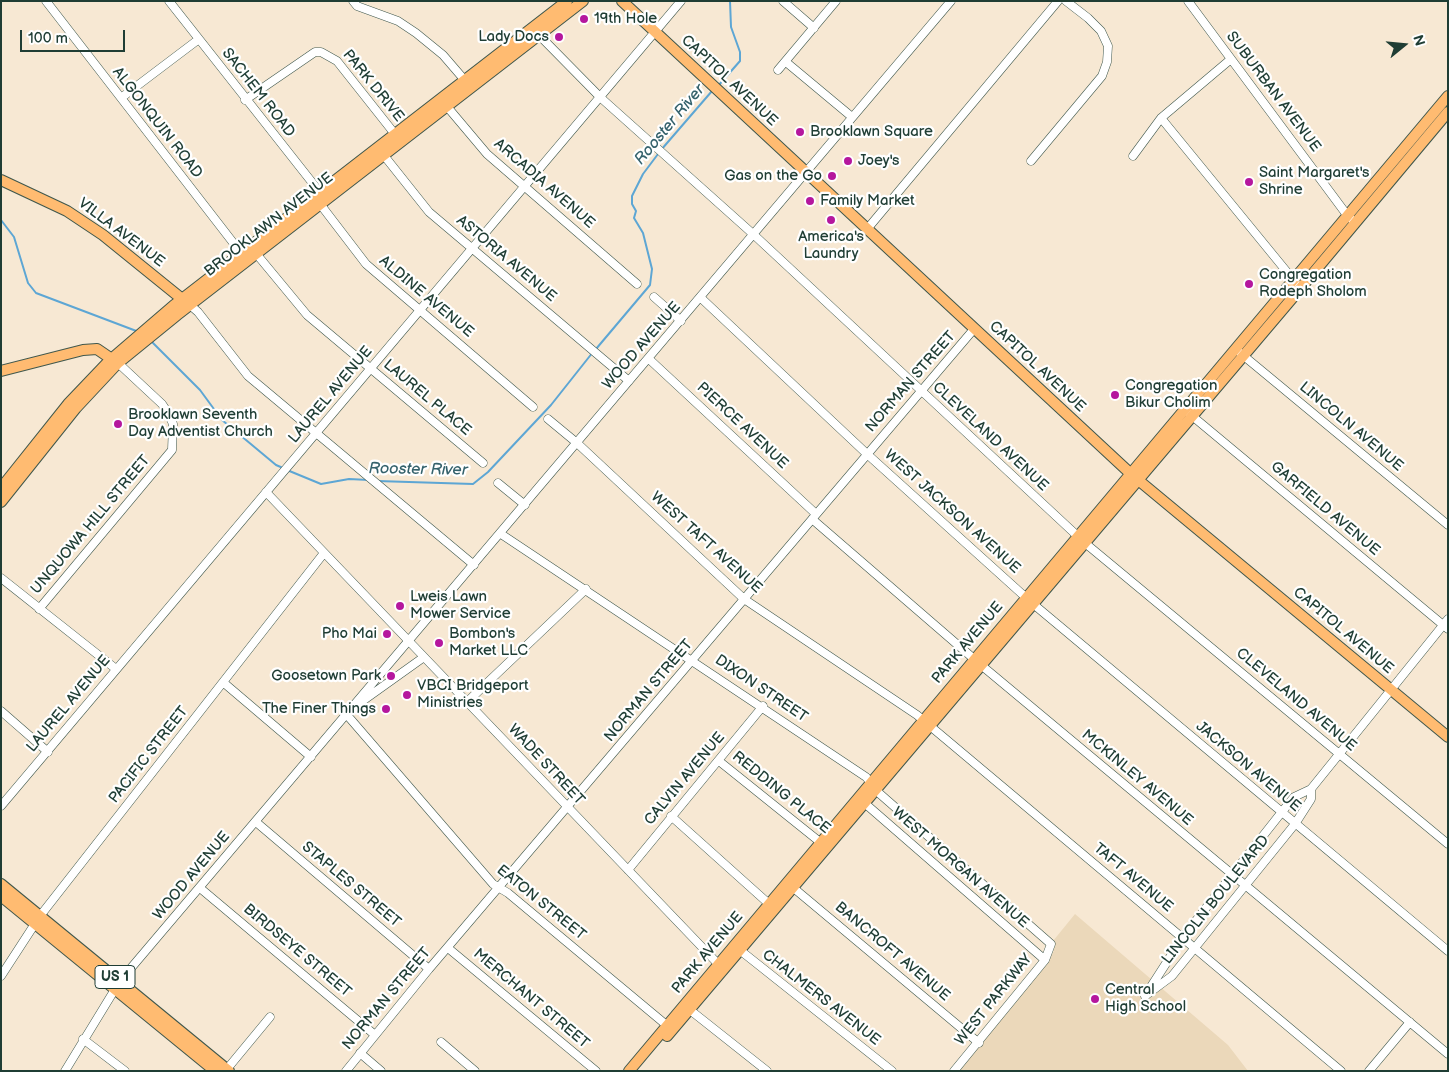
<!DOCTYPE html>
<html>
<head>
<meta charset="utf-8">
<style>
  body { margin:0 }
  #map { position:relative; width:1449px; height:1072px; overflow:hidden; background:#f7e8d3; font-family:"Balsamiq Sans",sans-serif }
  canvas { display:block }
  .frame { position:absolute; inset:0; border:2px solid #1f3d34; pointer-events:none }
  .north { position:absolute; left:1379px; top:20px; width:50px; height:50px; -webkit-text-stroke:4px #fff; paint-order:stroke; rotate:73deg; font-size:14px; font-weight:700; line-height:20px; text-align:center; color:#1f3d34 }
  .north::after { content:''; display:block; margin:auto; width:18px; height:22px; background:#1f3d34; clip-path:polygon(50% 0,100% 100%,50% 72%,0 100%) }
  .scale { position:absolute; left:20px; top:30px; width:105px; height:22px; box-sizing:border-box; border:2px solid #1f3d34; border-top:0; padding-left:6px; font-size:15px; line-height:18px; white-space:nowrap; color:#1f3d34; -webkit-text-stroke:4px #fff; paint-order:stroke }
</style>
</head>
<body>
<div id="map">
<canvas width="1449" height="1072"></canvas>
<div class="frame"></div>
<div class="north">N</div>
<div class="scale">100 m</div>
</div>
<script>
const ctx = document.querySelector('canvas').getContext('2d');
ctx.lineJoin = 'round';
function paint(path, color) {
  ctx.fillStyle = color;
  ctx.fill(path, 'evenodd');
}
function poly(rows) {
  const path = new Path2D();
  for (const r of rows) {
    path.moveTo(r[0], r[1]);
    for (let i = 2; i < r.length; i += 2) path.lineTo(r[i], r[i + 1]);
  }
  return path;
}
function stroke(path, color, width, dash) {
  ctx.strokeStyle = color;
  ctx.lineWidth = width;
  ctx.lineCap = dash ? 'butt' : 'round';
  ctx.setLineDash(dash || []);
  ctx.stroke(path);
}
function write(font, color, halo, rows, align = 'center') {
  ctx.font = font + ' "Balsamiq Sans",sans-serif';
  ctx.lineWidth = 4.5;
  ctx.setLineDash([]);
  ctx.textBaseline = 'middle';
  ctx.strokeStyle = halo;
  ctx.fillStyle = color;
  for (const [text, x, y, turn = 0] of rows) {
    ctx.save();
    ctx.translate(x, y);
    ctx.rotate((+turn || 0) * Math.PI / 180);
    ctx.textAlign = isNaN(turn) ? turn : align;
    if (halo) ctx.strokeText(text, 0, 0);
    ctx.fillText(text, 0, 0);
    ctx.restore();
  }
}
const built = poly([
  [1075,914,1228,1045,1248,1071,959,1071,1053,953,1055,945,1053,941]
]);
const stream = poly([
  [718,86,740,61,740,52,731,27,730,1],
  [661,150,712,91],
  [1,220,14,237,28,283,36,293,139,332],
  [150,340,200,390,222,420,276,465,283,468],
  [596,349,650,285,652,269,643,233,634,218,636,211,632,204,632,196,643,174,658,154],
  [287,470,321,484,349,479,369,480],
  [377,481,473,484,488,472,551,405,593,352]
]);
const minor = poly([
  [46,1,245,258],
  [169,1,322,195],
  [353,1,357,6,398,21,416,33,443,55,468,84],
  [783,1,814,28],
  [1188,1,1347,215,1355,223],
  [535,31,601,98,753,234,1085,543,1448,844],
  [786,62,852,117],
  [778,70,836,1],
  [121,98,199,39],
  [245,100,315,52,321,52,337,61,398,138],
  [444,103,487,154,637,284],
  [1161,118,1296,283],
  [382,153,429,212,629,381],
  [1133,156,1161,118,1231,59],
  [1031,161,1102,76,1107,62,1108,46,1101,31,1088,18,1066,1],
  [317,200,366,264,533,407],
  [868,228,1058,1],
  [254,251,307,315,483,463],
  [654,297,681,321],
  [701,298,867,454,1032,603,1448,951],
  [190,305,198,312,248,376,474,565],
  [1239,352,1448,525],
  [649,359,816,514],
  [1185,410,1448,629],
  [548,419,577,443,744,599,917,715,1341,1071],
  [498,483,525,505],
  [266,492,722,968],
  [812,519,981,665,1448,1054],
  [501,534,866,777,880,794,1051,944,1045,960,954,1071],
  [1,578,116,669],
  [39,609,172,450,173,424,168,413,162,404,118,363],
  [224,683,311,757],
  [361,702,424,657],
  [467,702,586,589],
  [1,711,48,752],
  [347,715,493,884,508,893,670,1028],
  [719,761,825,846],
  [1311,789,1311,799,1295,824,1172,976,1145,996,1183,937,1281,813,1294,797,1311,789,1448,619],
  [861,800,1045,960],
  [1,806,681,1],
  [671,816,768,903],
  [256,822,429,969],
  [628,870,763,706],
  [790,885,979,1043],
  [200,888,375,1035],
  [736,947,892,1071],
  [448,948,596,1071],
  [1,976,40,916,324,553],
  [685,1006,767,1071],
  [83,1039,125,1071],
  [441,1042,475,1071],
  [360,1053,381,1071],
  [227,1069,270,1017],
  [65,1071,120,981,951,1],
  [346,1071,429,969,974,329],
  [1369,1071,1410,1022]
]);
const major = poly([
  [622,1,1131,474,1448,737],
  [1,180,67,211,103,235,187,303],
  [1,371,83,350,97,349,116,362],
  [1,488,68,404,109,361,173,306,567,1],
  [1,502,76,408,118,363,177,315,583,1],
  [1,884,229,1071],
  [1,896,215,1071],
  [667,1036,1294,296,1448,112],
  [629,1071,1448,96]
]);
const markers = [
  [584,19,5,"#b5179e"],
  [559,37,5,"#b5179e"],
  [800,132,5,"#b5179e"],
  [848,161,5,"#b5179e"],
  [832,176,5,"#b5179e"],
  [1249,182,5,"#b5179e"],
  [810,201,5,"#b5179e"],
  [831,220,5,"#b5179e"],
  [1249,284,5,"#b5179e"],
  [1115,395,5,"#b5179e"],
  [118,424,5,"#b5179e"],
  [400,606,5,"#b5179e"],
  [387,634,5,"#b5179e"],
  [439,643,5,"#b5179e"],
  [391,676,5,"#b5179e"],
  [407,695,5,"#b5179e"],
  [386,709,5,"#b5179e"],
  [1095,999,5,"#b5179e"]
];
const shields = [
  [115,977,40]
];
const shieldNames = [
  ["US 1",115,977]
];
const poiNames = [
  ["19th Hole",594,19],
  ["Lady Docs",549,37,"right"],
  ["Brooklawn Square",810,132],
  ["Joey's",858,161],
  ["Saint Margaret's",1259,173],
  ["Shrine",1259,190],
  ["Gas on the Go",822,176,"right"],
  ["Family Market",820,201],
  ["America's",831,237,"center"],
  ["Laundry",831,254,"center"],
  ["Congregation",1259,275],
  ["Rodeph Sholom",1259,292],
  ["Congregation",1125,386],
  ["Bikur Cholim",1125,403],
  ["Brooklawn Seventh",128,415],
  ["Day Adventist Church",128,432],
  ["Lweis Lawn",410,597],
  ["Mower Service",410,614],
  ["Pho Mai",377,634,"right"],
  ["Bombon's",449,634],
  ["Market LLC",449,651],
  ["Goosetown Park",381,676,"right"],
  ["VBCI Bridgeport",417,686],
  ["Ministries",417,703],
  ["The Finer Things",376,709,"right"],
  ["Central",1105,990],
  ["High School",1105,1007]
];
const streetNames = [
  ["CAPITOL AVENUE",729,81,43],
  ["PARK DRIVE",373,86,51],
  ["SUBURBAN AVENUE",1273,92,53],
  ["SACHEM ROAD",258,93,52],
  ["ALGONQUIN ROAD",157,123,52],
  ["ARCADIA AVENUE",544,184,41],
  ["BROOKLAWN AVENUE",269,225,-38],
  ["VILLA AVENUE",121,233,37],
  ["ASTORIA AVENUE",506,259,40],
  ["ALDINE AVENUE",426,297,40],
  ["WOOD AVENUE",642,346,-49],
  ["CAPITOL AVENUE",1037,367,43],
  ["NORMAN STREET",911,382,-49],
  ["LAUREL AVENUE",331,395,-50],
  ["LAUREL PLACE",427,398,40],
  ["PIERCE AVENUE",742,426,43],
  ["LINCOLN AVENUE",1351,427,40],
  ["CLEVELAND AVENUE",990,437,43],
  ["GARFIELD AVENUE",1325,509,40],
  ["WEST JACKSON AVENUE",952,512,42],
  ["UNQUOWA HILL STREET",91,525,-50],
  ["WEST TAFT AVENUE",706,543,42],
  ["CAPITOL AVENUE",1343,631,40],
  ["PARK AVENUE",968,643,-50],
  ["DIXON STREET",761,689,34],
  ["NORMAN STREET",649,691,-50],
  ["CLEVELAND AVENUE",1296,700,40],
  ["LAUREL AVENUE",69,704,-50],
  ["PACIFIC STREET",149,755,-52],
  ["WADE STREET",546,765,47],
  ["JACKSON AVENUE",1248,767,40],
  ["MCKINLEY AVENUE",1137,778,40],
  ["CALVIN AVENUE",685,779,-50],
  ["REDDING PLACE",781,793,39],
  ["WEST MORGAN AVENUE",960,868,41],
  ["WOOD AVENUE",192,876,-50],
  ["TAFT AVENUE",1133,878,40],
  ["STAPLES STREET",351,885,40],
  ["LINCOLN BOULEVARD",1216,900,-51],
  ["EATON STREET",541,903,39],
  ["BIRDSEYE STREET",297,951,40],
  ["BANCROFT AVENUE",892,952,40],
  ["PARK AVENUE",708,953,-50],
  ["CHALMERS AVENUE",821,998,38],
  ["NORMAN STREET",387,999,-50],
  ["MERCHANT STREET",531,999,40],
  ["WEST PARKWAY",994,1000,-51]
];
const waterNames = [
  ["Rooster River",670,125,-50],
  ["Rooster River",418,470,1]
];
paint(built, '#ebd8ba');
stroke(stream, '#5da6d4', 2);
stroke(minor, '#3f574c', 9);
stroke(major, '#3f574c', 12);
stroke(minor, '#fff', 8);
stroke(major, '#ffbb71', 10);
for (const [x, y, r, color] of markers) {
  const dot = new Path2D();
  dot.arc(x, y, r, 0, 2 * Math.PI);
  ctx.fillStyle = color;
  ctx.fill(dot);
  stroke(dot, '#fff', 2);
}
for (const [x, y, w] of shields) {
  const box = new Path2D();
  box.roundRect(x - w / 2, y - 11.5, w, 23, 4);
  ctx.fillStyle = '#fff';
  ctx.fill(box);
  stroke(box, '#1f3d34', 1);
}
write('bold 14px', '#1f3d34', null, shieldNames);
write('15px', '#1f3d34', '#fff', poiNames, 'left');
write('15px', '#1f3d34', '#fff', streetNames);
write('italic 16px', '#35626c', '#fff', waterNames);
</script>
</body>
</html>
